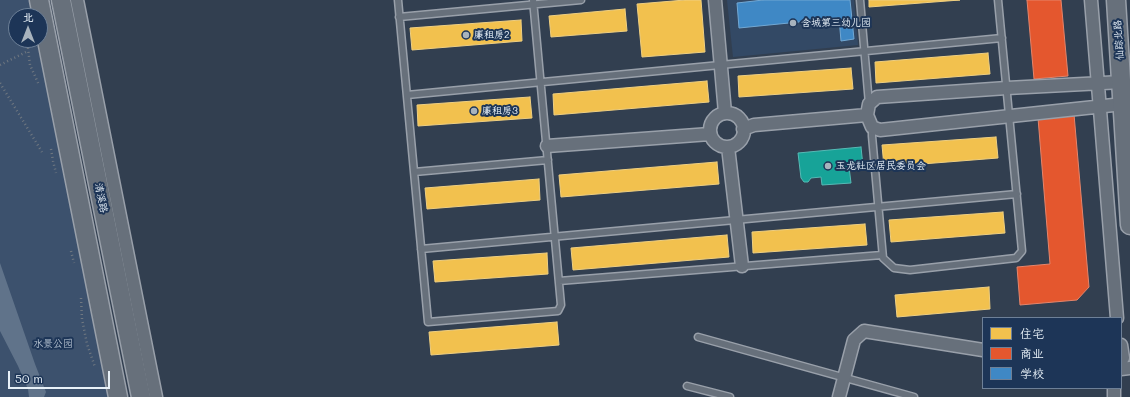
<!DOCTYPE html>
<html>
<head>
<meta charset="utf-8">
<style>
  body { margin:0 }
  #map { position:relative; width:1130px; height:397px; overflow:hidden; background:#323f50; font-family:Mali,"LXGW WenKai TC",sans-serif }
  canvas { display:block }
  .legend { position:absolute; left:982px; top:317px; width:140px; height:72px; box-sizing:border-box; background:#1d3557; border:1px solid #6e8097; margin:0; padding:5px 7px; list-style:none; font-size:12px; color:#e8f1f8 }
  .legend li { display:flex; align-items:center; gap:8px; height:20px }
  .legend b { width:20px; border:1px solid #6e8097 }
  .north { position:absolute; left:8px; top:8px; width:40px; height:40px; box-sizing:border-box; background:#1d3557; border:1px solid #6e8097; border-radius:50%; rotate:0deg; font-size:11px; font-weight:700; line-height:16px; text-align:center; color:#e8f1f8 }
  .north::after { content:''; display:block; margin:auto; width:14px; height:18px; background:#a8b3bd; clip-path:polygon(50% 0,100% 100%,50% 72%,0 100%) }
  .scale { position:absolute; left:8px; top:371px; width:102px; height:18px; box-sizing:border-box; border:2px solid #e8f1f8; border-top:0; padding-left:5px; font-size:12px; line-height:14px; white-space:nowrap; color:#e8f1f8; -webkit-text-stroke:3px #1d3557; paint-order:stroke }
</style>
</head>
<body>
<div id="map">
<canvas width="1130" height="397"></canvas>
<ul class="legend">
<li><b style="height:11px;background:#f2c14e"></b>住宅</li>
<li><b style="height:11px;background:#e4572e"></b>商业</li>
<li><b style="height:11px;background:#3f88c5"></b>学校</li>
</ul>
<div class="north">北</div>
<div class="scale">50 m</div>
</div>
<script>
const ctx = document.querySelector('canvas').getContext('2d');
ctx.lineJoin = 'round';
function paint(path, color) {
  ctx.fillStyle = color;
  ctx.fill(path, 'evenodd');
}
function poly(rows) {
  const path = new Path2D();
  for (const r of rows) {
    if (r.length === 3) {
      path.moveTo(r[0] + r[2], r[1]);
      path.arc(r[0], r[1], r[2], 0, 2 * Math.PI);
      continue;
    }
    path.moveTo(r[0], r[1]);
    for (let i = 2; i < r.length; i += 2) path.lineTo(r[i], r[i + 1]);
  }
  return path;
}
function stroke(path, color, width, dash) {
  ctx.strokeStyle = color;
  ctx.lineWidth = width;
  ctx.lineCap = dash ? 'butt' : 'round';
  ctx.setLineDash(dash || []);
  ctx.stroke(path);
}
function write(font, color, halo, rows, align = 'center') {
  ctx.font = font + ' Mali,"LXGW WenKai TC",sans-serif';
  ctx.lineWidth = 4;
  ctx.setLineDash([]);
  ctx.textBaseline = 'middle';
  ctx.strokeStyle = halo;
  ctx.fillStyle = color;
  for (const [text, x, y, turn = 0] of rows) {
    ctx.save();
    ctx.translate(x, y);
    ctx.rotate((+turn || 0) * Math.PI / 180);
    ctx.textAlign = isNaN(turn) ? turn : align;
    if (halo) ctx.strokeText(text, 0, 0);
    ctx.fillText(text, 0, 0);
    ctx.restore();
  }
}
const built = poly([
  [727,0,854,0,858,45,733,57]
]);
const green = poly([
  [0,0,39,0,118,397,0,397],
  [16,16,40,16,40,40,16,40]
]);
const water = poly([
  [0,263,35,364,46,392,44,397,29,397,28,389,18,366,0,331]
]);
const homes = poly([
  [685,0,701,0,705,52,642,57,637,4,685,0],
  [869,0,960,0,869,7,869,0],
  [625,9,627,31,551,37,549,16,625,9],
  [521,20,522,41,412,50,410,28,521,20],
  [988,53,990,74,876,83,875,62,988,53],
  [851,68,853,89,739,97,738,76,851,68],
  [707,81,709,102,554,115,553,94,707,81],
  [530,97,532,118,418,126,417,105,530,97],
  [996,137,998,158,884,167,882,145,996,137],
  [717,162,719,184,561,197,559,175,717,162],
  [539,179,540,200,427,209,425,188,539,179],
  [1003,212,1005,233,891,242,889,220,1003,212],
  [865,224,867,245,753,253,752,232,865,224],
  [727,235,729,257,573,270,571,248,727,235],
  [547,253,548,274,435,282,433,261,547,253],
  [989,287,990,309,897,317,895,295,989,287],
  [557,322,559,345,431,355,429,332,557,322]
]);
const shops = poly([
  [1027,0,1061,0,1068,76,1034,79,1027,0],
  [1074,114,1089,287,1077,300,1020,305,1017,267,1050,264,1038,118,1074,114]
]);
const schools = poly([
  [763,0,850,0,854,39,841,41,839,18,739,28,737,3,763,0]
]);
const public = poly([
  [861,147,863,166,849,167,851,183,822,185,821,177,811,178,808,182,804,182,801,178,798,153,861,147]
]);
const path = poly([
  [24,10,24,16],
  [27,40,30,65,39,85],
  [0,65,28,51],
  [0,83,42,152],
  [51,149,53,161,56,173],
  [71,251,74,263],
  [81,298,82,319,87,344,95,367]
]);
const service = poly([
  [398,0,428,322,558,311,561,305,533,0],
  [860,0,869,104],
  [399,17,581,0],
  [407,95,1002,38],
  [872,127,872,136,883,258,894,268,910,270,1016,258,1022,251,998,0],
  [414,172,548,160],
  [421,249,1017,194],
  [559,281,882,255],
  [698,337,914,397],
  [687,386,730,397]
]);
const minor = poly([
  [77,0,156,397],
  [715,0,725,113],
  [1091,0,1117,318],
  [1122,82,1007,88,877,97,869,104,867,115,872,127,880,130,1123,104],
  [727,130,17],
  [743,129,754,125,867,115],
  [547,146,710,134],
  [728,147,742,266],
  [1121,345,1123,358,1121,360],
  [1121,369,1130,368],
  [1114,388,1114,397],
  [839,397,854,340,864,331,983,350]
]);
const secondary = poly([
  [39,0,118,397],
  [61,0,141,397],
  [1116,0,1130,225]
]);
const markers = [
  [793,23,4,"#a8b3bd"],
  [466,35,4,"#a8b3bd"],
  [474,111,4,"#a8b3bd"],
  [828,166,4,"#a8b3bd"]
];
const poiNames = [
  ["含城第三幼儿园",801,23],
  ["廉租房2",474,35],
  ["廉租房3",482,111],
  ["玉龙社区居民委员会",836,166]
];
const streetNames = [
  ["仙踪北路",1119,40,-94],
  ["清溪路",101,198,79]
];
const parkNames = [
  ["水景公园",53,344]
];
paint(built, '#334965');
paint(green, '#3c516d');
paint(water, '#60738a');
paint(homes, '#f2c14e');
stroke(homes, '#efcf81', 1);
paint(shops, '#e4572e');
stroke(shops, '#e5856b', 1);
paint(schools, '#3f88c5');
stroke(schools, '#72a8d4', 1);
paint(public, '#17a398');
stroke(public, '#56bab5', 1);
stroke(service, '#99a0aa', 9);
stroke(minor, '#99a0aa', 15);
stroke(secondary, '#99a0aa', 21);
stroke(path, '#707881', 2.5, [1, 3]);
stroke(service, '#67707b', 6);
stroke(minor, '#67707b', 12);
stroke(secondary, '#67707b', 18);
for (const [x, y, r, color] of markers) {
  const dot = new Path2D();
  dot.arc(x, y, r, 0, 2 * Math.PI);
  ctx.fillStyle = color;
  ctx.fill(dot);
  stroke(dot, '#1d3557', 1.5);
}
write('10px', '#e8f1f8', '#1d3557', poiNames, 'left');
write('10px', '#e8f1f8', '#1d3557', streetNames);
write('10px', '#b5c2d0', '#1d3557', parkNames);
</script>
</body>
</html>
